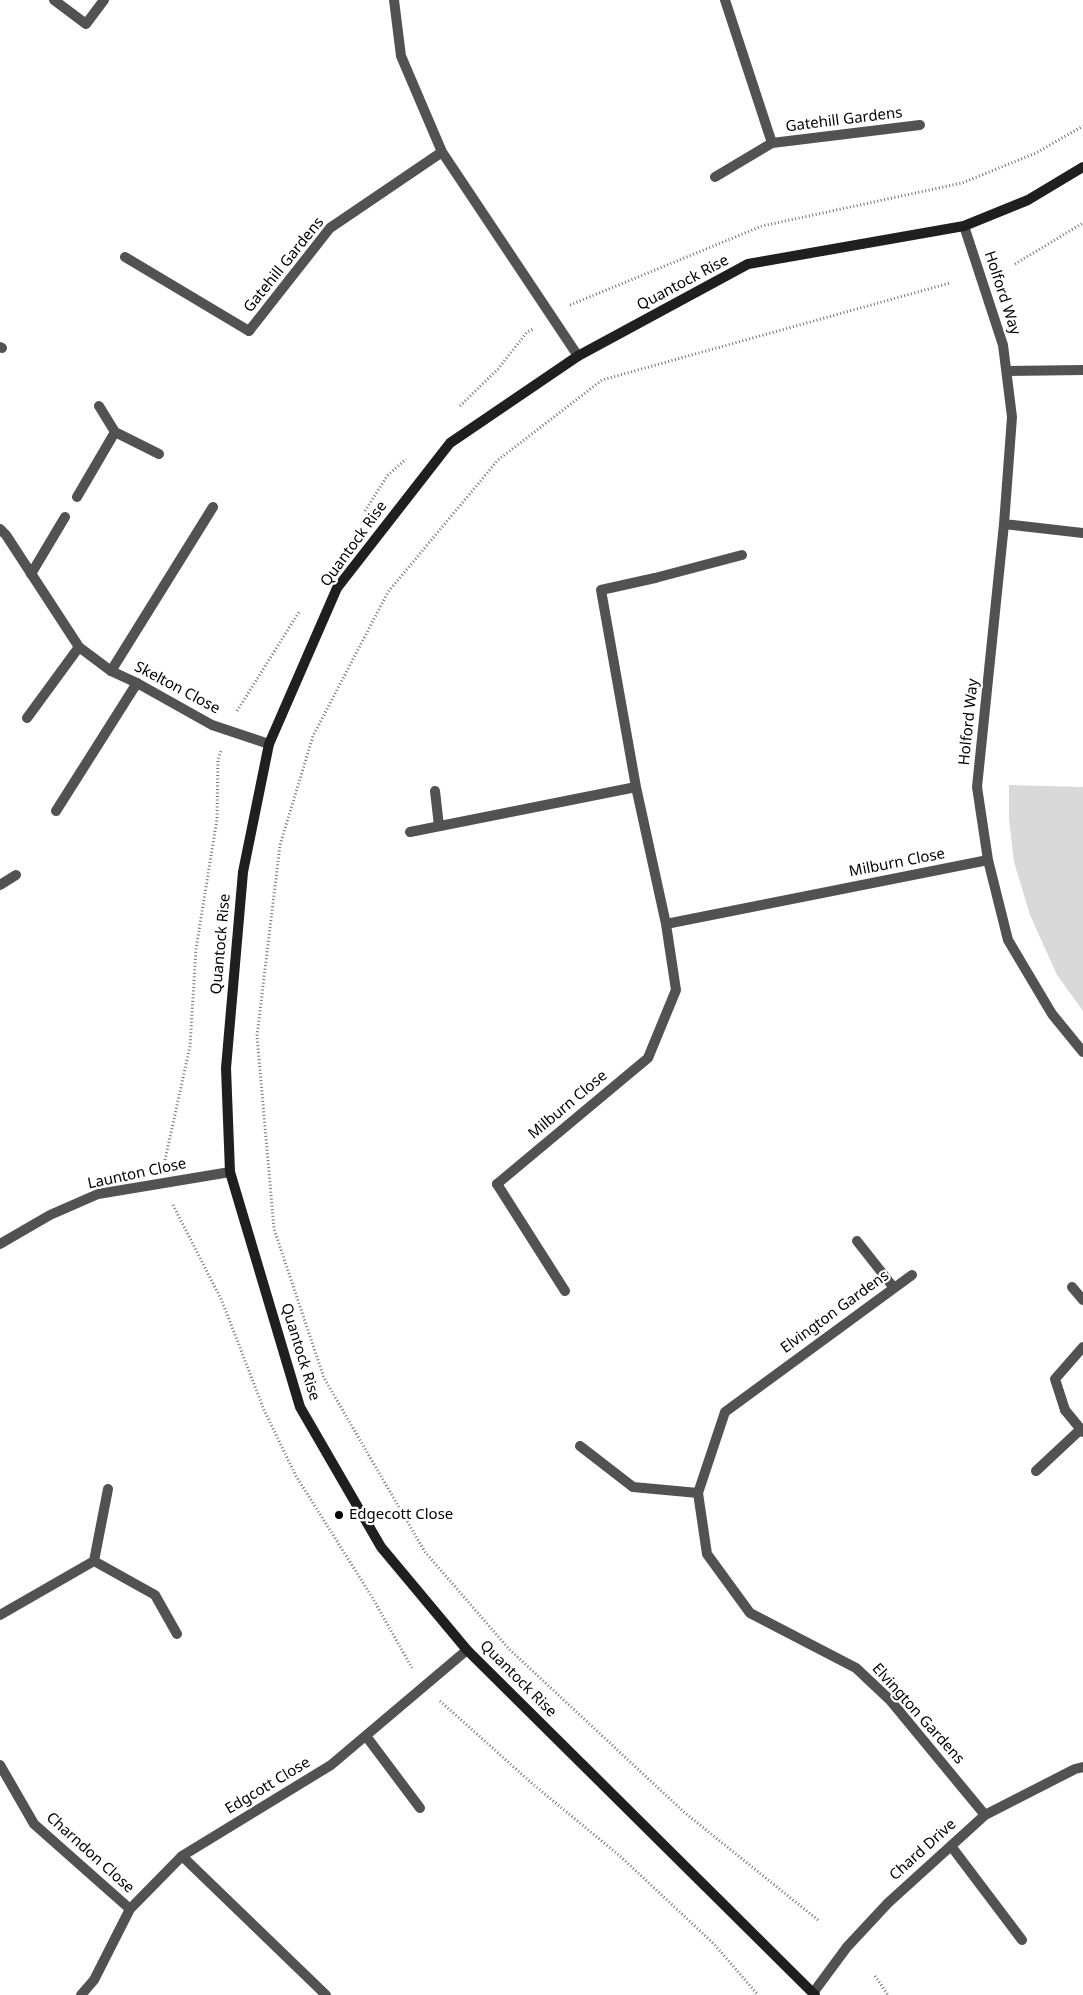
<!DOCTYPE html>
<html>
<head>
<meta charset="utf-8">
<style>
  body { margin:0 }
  canvas { display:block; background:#fff }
</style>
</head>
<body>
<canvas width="1083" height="1995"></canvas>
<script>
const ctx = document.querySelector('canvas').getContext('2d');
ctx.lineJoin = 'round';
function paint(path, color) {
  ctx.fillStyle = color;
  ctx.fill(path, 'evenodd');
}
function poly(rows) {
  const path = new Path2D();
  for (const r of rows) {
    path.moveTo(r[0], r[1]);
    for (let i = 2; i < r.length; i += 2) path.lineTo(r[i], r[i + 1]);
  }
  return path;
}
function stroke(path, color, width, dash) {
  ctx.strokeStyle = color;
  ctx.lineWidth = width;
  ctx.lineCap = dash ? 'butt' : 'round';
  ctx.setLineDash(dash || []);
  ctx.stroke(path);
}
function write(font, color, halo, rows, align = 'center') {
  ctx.font = font + ' "Noto Sans",sans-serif';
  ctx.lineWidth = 4.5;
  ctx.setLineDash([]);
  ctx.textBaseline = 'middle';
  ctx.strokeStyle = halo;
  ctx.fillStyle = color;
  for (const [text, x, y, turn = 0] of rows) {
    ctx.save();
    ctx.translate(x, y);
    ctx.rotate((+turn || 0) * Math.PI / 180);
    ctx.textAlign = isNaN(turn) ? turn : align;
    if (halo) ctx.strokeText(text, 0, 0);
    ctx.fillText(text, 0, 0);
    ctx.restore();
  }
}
const green = poly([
  [1009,785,1083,787,1083,1011,1057,975,1030,915,1014,862,1009,819]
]);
const path = poly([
  [1015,264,1083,223],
  [570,305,762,226,962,183,1036,153,1083,126],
  [460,406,498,369,527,332,533,329],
  [365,511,387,476,406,459],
  [237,711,299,612],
  [165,1160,190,1046,196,949,217,819,218,759,221,751],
  [173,1205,222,1301,264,1410,296,1476,372,1597,412,1668],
  [440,1701,535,1786,620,1856,714,1944,758,1995],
  [818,1920,685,1813,509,1649,425,1552,324,1378,274,1229,257,1036,280,845,313,736,388,592,498,460,602,380,950,283],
  [875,1976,888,1995]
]);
const lane = poly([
  [125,257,249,331],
  [0,347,2,348],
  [99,406,115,432],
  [77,497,115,432,159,454],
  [31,574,65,517],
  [655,578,742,555],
  [111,671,213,507],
  [56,811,137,683],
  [497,1184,565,1291],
  [1072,1287,1083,1300],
  [1065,1410,1055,1379,1083,1347],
  [951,1846,1022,1940]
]);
const street = poly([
  [54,0,86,24,104,0],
  [394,0,401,56,442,152,578,356],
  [725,0,772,143,920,125],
  [715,177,772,143],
  [964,226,1003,345,1012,417,1004,524,977,787,988,860,1008,940,1052,1014,1083,1052],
  [249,331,330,228,442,152],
  [1007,371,1083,370],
  [1004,524,1083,533],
  [0,529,6,535,79,647,111,671,137,683,212,725,269,744],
  [27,718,79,647],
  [435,791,439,826],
  [410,832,636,787],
  [0,885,16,875],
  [666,924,988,860],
  [497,1184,648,1058,676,990,666,924,636,787,601,590,655,578],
  [857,1241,894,1288],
  [0,1244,50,1215,98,1194,230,1172],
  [912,1275,725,1412,698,1493,707,1554,750,1613,856,1668,890,1700,985,1815],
  [1065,1410,1083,1432],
  [580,1446,633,1487,698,1493],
  [1036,1471,1081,1429],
  [94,1561,108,1489],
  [0,1615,94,1561,155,1595,177,1634],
  [366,1736,420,1808],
  [0,1765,34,1824,130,1909],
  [182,1856,326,1995],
  [813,1993,847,1947,888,1903,985,1815,1075,1769,1083,1767],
  [81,1995,94,1980,130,1909,182,1856,331,1765,467,1650]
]);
const secondary = poly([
  [815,1995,467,1650,381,1547,300,1407,230,1172,226,1068,243,872,269,744,337,588,450,443,578,356,748,264,964,226,1028,200,1083,167]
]);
const markers = [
  [339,1515,5,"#000"]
];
const streetNames = [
  ["Gatehill Gardens",844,120,-7],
  ["Gatehill Gardens",284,265,-51],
  ["Quantock Rise",683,283,-28],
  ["Holford Way",1002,293,72],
  ["Quantock Rise",354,544,-54],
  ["Skelton Close",177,688,28],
  ["Holford Way",969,722,-84],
  ["Milburn Close",897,863,-11],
  ["Quantock Rise",221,944,-85],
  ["Milburn Close",568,1105,-40],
  ["Launton Close",137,1174,-12],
  ["Elvington Gardens",835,1312,-36],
  ["Quantock Rise",300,1352,73],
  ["Quantock Rise",518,1679,45],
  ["Elvington Gardens",918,1714,48],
  ["Edgcott Close",268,1786,-31],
  ["Chard Drive",923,1850,-42],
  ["Charndon Close",90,1853,42]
];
const poiNames = [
  ["Edgecott Close",349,1515]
];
paint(green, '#d9d9d9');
stroke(path, '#747474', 3, [1, 2.5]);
stroke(lane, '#525252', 10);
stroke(street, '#525252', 10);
stroke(secondary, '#1f1f1f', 10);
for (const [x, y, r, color] of markers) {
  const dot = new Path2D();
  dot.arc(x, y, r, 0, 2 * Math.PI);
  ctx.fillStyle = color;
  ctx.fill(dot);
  stroke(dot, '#fff', 2);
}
write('15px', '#000', '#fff', streetNames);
write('15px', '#000', '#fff', poiNames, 'left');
</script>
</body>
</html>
